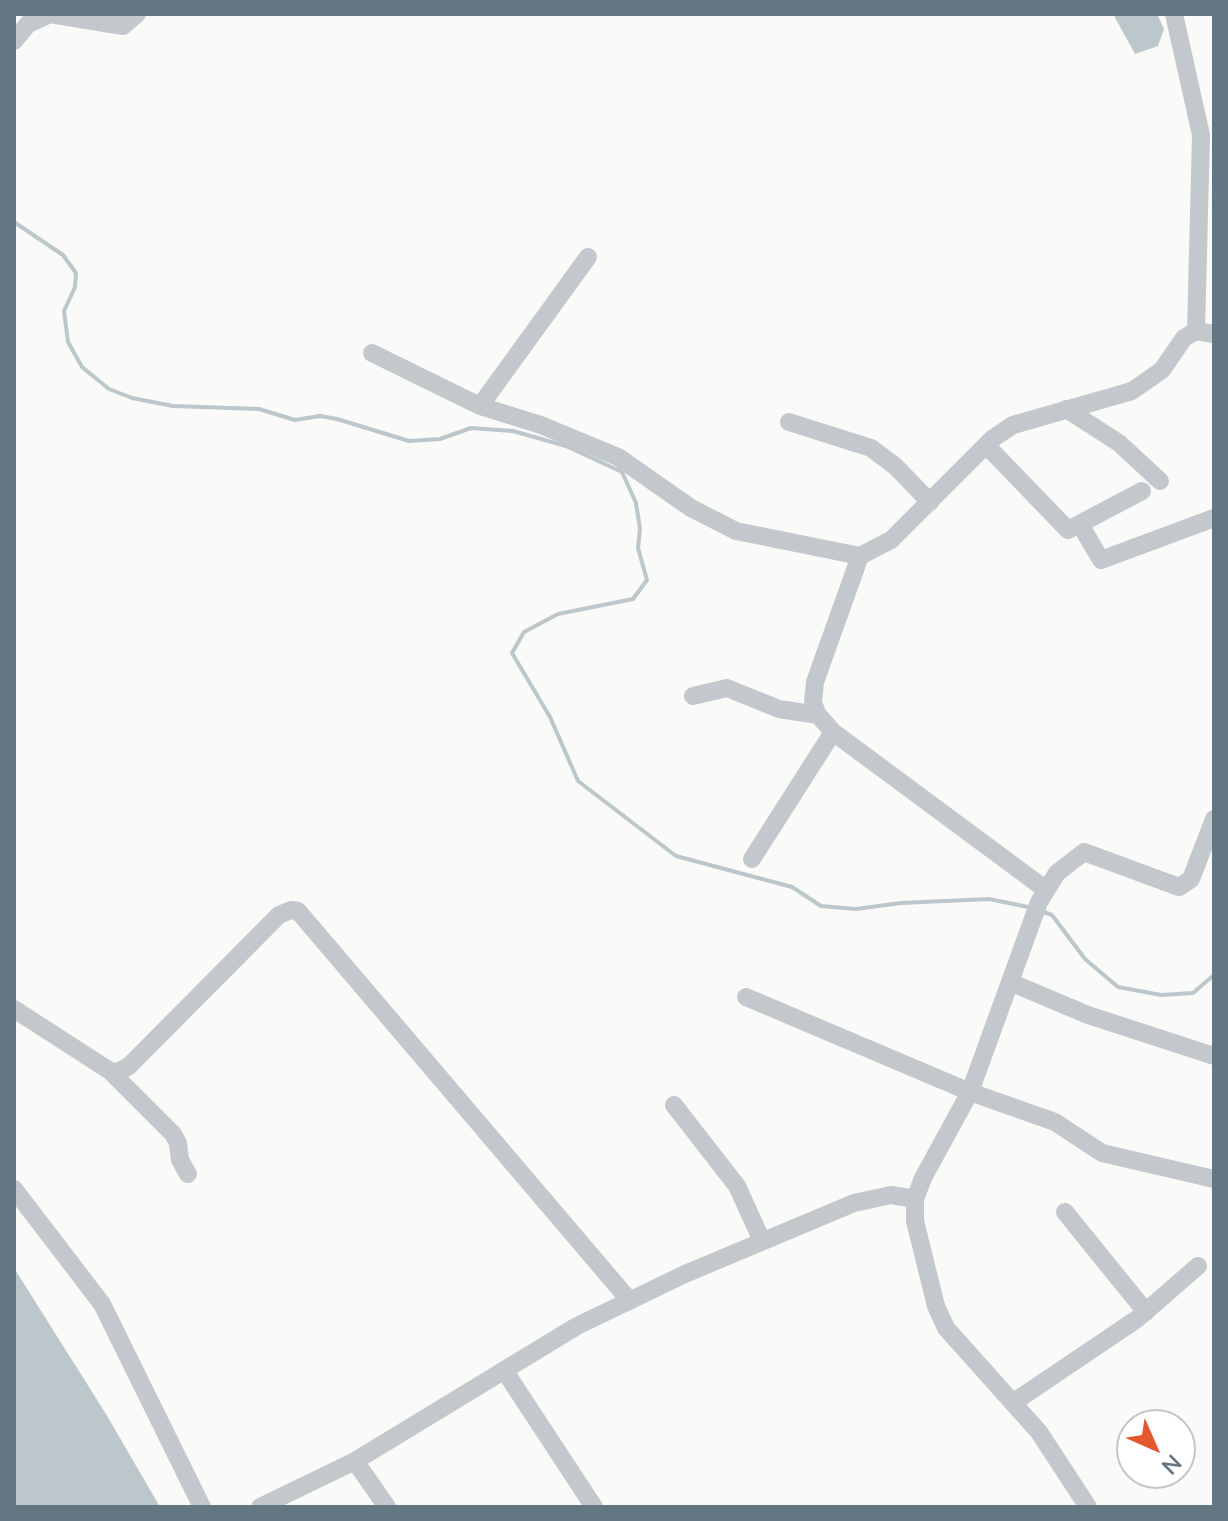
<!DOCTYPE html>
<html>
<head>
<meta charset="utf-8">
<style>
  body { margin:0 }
  #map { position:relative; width:1228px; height:1521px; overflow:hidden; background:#fafaf8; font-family:Lato,sans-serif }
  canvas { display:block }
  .frame { position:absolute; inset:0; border:16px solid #657683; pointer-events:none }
  .north { position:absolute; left:1116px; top:1409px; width:80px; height:80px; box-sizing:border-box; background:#fff; border:2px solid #c1c8cd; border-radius:50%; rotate:135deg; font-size:22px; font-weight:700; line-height:32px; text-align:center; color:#657683 }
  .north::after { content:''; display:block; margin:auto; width:28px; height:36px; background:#e4572e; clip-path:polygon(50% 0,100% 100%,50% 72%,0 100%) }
</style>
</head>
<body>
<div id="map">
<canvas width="1228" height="1521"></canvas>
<div class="frame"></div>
<div class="north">N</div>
</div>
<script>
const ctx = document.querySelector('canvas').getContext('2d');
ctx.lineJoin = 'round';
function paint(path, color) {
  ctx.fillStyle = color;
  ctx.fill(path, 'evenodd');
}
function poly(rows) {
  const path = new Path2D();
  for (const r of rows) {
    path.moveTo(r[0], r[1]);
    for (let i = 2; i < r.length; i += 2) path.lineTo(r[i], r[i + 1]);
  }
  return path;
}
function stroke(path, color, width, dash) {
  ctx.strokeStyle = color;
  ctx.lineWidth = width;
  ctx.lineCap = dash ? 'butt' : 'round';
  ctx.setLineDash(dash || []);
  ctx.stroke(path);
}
const water = poly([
  [1113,14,1157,14,1164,29,1158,46,1135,54],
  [14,1268,106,1414,160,1507,14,1507]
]);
const stream = poly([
  [14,222,63,255,76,273,75,287,64,311,68,342,82,367,109,389,132,398,173,406,259,409,295,420,320,416,337,419,409,441,440,439,471,428,513,431,566,446,622,472,636,503,640,529,638,548,647,580,633,599,558,614,524,632,512,653,550,717,578,781,676,856,792,887,821,906,856,909,901,903,989,899,1033,908],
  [1041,911,1052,915,1085,959,1118,987,1161,995,1193,993,1214,975]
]);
const minor = poly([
  [1174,14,1201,135,1196,331],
  [14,41,28,24,50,14,123,26,137,14],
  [372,353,480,406,541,425,618,457,691,508,736,531,860,556,891,540,992,439,1013,425,1132,391,1162,370,1184,338,1196,331,1214,334],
  [480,406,588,257],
  [1066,409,1119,443,1160,481],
  [789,422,871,448,895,466,930,502],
  [986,445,1068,530,1142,491],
  [1081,526,1101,560,1214,518],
  [860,556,815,682,813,703,818,715,833,732,1045,889],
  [693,696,727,688,779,709,818,715],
  [752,859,833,732],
  [1012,983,1088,1015,1214,1056],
  [746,997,970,1092,1055,1122,1102,1153,1214,1179],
  [14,1009,110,1071,118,1072,129,1066,279,915,291,910,298,911,630,1301],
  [110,1071,173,1134,178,1143,180,1160,188,1174],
  [674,1105,737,1186,762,1241],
  [14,1189,102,1304,202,1507],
  [1065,1212,1146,1312],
  [504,1370,594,1507],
  [1014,1402,1137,1319,1198,1266],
  [355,1461,387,1507],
  [260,1507,355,1461,577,1326,685,1274,854,1203,891,1195,915,1199],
  [1088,1507,1039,1432,946,1328,936,1306,915,1221,915,1199,923,1178,970,1092,1039,902,1057,873,1084,852,1179,887,1191,879,1214,819]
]);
paint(water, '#bbc7cb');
stroke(stream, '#bbc7cb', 4);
stroke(minor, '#c3c8cc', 18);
</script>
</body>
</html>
